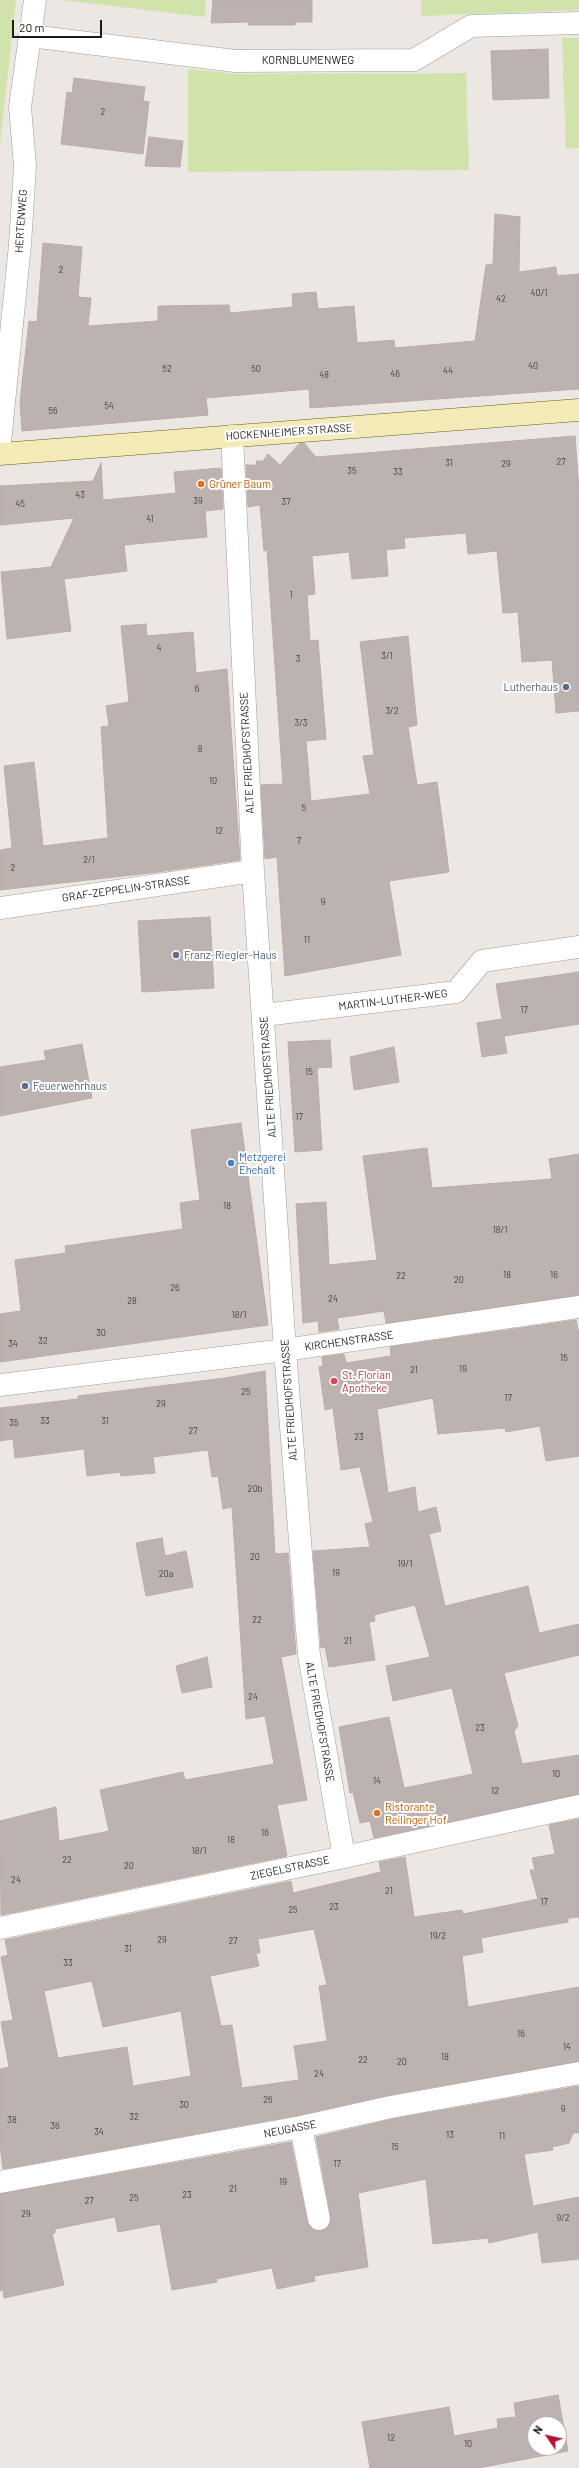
<!DOCTYPE html>
<html>
<head>
<meta charset="utf-8">
<style>
  body { margin:0 }
  #map { position:relative; width:579px; height:2468px; overflow:hidden; background:#ece7e2; font-family:Barlow,sans-serif }
  canvas { display:block }
  .north { position:absolute; left:527px; top:2416px; width:40px; height:40px; box-sizing:border-box; background:#fff; border:1px solid #a4a4a4; border-radius:50%; rotate:304deg; font-size:11px; font-weight:700; line-height:16px; text-align:center; color:#1c1c1c }
  .north::after { content:''; display:block; margin:auto; width:14px; height:18px; background:#b6112e; clip-path:polygon(50% 0,100% 100%,50% 72%,0 100%) }
  .scale { position:absolute; left:12px; top:20px; width:90px; height:18px; box-sizing:border-box; border:2px solid #1c1c1c; border-top:0; padding-left:5px; font-size:12px; line-height:14px; white-space:nowrap; color:#1c1c1c; -webkit-text-stroke:3px #fff; paint-order:stroke }
</style>
</head>
<body>
<div id="map">
<canvas width="579" height="2468"></canvas>
<div class="north">N</div>
<div class="scale">20 m</div>
</div>
<script>
const ctx = document.querySelector('canvas').getContext('2d');
ctx.lineJoin = 'round';
function paint(path, color) {
  ctx.fillStyle = color;
  ctx.fill(path, 'evenodd');
}
function poly(rows) {
  const path = new Path2D();
  for (const r of rows) {
    path.moveTo(r[0], r[1]);
    for (let i = 2; i < r.length; i += 2) path.lineTo(r[i], r[i + 1]);
  }
  return path;
}
function stroke(path, color, width, dash) {
  ctx.strokeStyle = color;
  ctx.lineWidth = width;
  ctx.lineCap = dash ? 'butt' : 'round';
  ctx.setLineDash(dash || []);
  ctx.stroke(path);
}
function write(font, color, halo, rows, align = 'center') {
  ctx.font = font + ' Barlow,sans-serif';
  ctx.lineWidth = 4;
  ctx.setLineDash([]);
  ctx.textBaseline = 'middle';
  ctx.strokeStyle = halo;
  ctx.fillStyle = color;
  for (const [text, x, y, turn = 0] of rows) {
    ctx.save();
    ctx.translate(x, y);
    ctx.rotate((+turn || 0) * Math.PI / 180);
    ctx.textAlign = isNaN(turn) ? turn : align;
    if (halo) ctx.strokeText(text, 0, 0);
    ctx.fillText(text, 0, 0);
    ctx.restore();
  }
}
const grass = poly([
  [0,0,16,0,0,145],
  [62,0,206,0,205,17],
  [421,0,579,0,579,10,421,16],
  [562,38,579,38,579,148,566,149],
  [188,69,237,74,466,73,469,170,188,172]
]);
const building = poly([
  [213,0,312,0,312,22,295,22,295,25,248,25,248,22,211,23,213,0],
  [548,49,549,98,493,100,491,51,548,49],
  [74,78,145,87,143,101,149,102,143,154,61,144,67,92,72,93,74,78],
  [149,137,183,141,180,167,145,166,149,137],
  [495,214,520,217,519,272,556,267,557,276,579,274,579,389,310,408,309,389,206,398,208,415,22,431,20,402,29,321,37,322,43,243,82,247,78,297,91,298,88,326,158,321,158,306,229,305,230,313,293,307,292,294,316,292,318,309,354,306,357,343,394,340,395,348,475,341,486,265,493,264,495,214],
  [575,436,579,490,579,711,556,713,552,660,522,662,518,612,503,613,497,551,468,554,466,533,404,538,405,548,386,550,388,576,352,579,349,552,312,556,315,594,307,595,310,641,318,640,326,739,306,741,311,801,370,794,363,756,374,755,360,642,408,636,417,725,408,727,417,785,437,782,449,872,389,881,401,955,285,976,277,857,265,859,261,785,283,784,267,550,264,551,260,505,248,507,246,465,257,465,256,461,263,461,268,454,280,465,299,444,304,443,316,457,575,436],
  [101,463,103,500,176,493,174,472,221,468,223,509,205,511,207,537,124,545,127,571,64,579,71,631,7,639,1,572,51,567,74,518,0,525,0,486,93,481,101,463],
  [146,624,147,636,193,632,196,673,227,669,240,860,158,872,0,890,0,850,12,848,4,766,34,762,43,846,108,838,101,727,109,726,106,706,129,702,121,626,146,624],
  [210,917,214,988,142,992,138,921,210,917],
  [579,972,579,1024,504,1036,507,1053,482,1057,477,1023,502,1019,496,984,579,972],
  [330,1040,332,1067,317,1068,322,1150,295,1152,288,1042,330,1040],
  [82,1044,92,1098,0,1116,0,1067,46,1060,44,1051,82,1044],
  [394,1047,399,1082,354,1090,350,1057,394,1047],
  [241,1123,268,1325,0,1362,0,1314,21,1311,15,1260,66,1253,65,1246,183,1229,180,1203,200,1200,191,1130,241,1123],
  [427,1148,432,1188,552,1179,549,1159,579,1154,579,1295,386,1323,384,1311,337,1318,339,1329,319,1332,318,1321,303,1323,296,1204,326,1202,329,1265,377,1260,363,1156,427,1148],
  [576,1320,579,1335,579,1456,546,1461,540,1426,506,1432,505,1428,438,1434,433,1398,377,1409,388,1493,415,1487,418,1512,436,1507,441,1531,429,1534,445,1606,528,1586,539,1633,579,1624,579,1655,504,1673,518,1726,514,1731,522,1764,579,1755,579,1794,374,1838,370,1821,360,1823,353,1792,350,1793,339,1727,389,1717,404,1788,473,1774,452,1688,393,1701,386,1666,430,1657,415,1605,374,1615,375,1621,369,1622,375,1660,329,1667,325,1647,321,1648,313,1551,370,1547,365,1524,373,1522,360,1467,341,1470,333,1408,325,1410,319,1367,323,1366,322,1357,344,1354,346,1363,391,1356,390,1347,576,1320],
  [265,1371,275,1554,288,1553,296,1654,281,1657,307,1800,277,1805,287,1856,1,1915,0,1821,56,1807,59,1841,109,1831,100,1790,183,1772,185,1780,274,1764,265,1716,246,1719,232,1507,223,1509,218,1476,212,1477,208,1450,153,1457,155,1473,121,1476,120,1472,87,1476,84,1449,15,1458,13,1439,0,1441,0,1408,78,1399,78,1396,225,1378,265,1371],
  [162,1538,165,1556,186,1551,193,1587,146,1596,136,1543,162,1538],
  [207,1657,212,1687,182,1693,176,1666,207,1657],
  [579,1819,579,1917,568,1918,568,1915,568,1922,481,1938,483,1952,462,1956,468,2007,579,1987,579,2061,389,2095,299,2115,3,2169,0,2146,0,2069,9,2067,1,2022,13,2020,1,1957,8,1955,5,1940,291,1881,293,1893,381,1872,379,1862,405,1857,414,1917,462,1910,463,1914,509,1905,538,1899,530,1870,535,1870,532,1858,555,1854,549,1825,579,1819],
  [314,1929,327,1985,319,1986,327,2041,294,2046,299,2080,242,2088,232,2025,221,2026,210,1976,259,1966,256,1953,260,1953,258,1939,314,1929],
  [92,1981,103,2027,181,2011,191,2076,133,2086,127,2047,58,2058,44,1991,92,1981],
  [579,2086,579,2133,573,2133,569,2143,552,2147,553,2150,524,2154,533,2206,579,2197,579,2259,542,2263,538,2232,489,2243,488,2238,433,2244,426,2179,358,2193,368,2267,314,2276,315,2281,277,2289,272,2268,216,2279,217,2282,172,2290,160,2224,118,2232,115,2217,55,2229,55,2233,52,2233,64,2285,4,2298,3,2290,0,2291,0,2194,291,2142,307,2221,310,2227,321,2231,327,2228,331,2217,316,2137,393,2119,579,2086],
  [558,2395,568,2451,478,2468,370,2468,362,2422,449,2407,454,2436,498,2428,497,2419,516,2417,514,2403,558,2395],
  [535,2424,559,2424,559,2448,535,2448,535,2424]
]);
const street = poly([
  [30,36,235,61,414,60,471,26,579,23],
  [232,436,253,871,285,1350,309,1655,344,1857],
  [0,442,20,245,25,166,20,107,35,0],
  [0,908,253,871],
  [264,1015,456,992,482,961,579,947],
  [0,1385,285,1350,579,1307],
  [0,1928,344,1857,579,1806],
  [301,2127,319,2219],
  [0,2182,301,2127,391,2107,579,2073]
]);
const secondary = poly([
  [0,454,579,410]
]);
const markers = [
  [201,484,4,"#e8710a"],
  [566,687,4,"#5c6f8a"],
  [176,955,4,"#5c6f8a"],
  [25,1086,4,"#5c6f8a"],
  [231,1163,4,"#3f7fe0"],
  [334,1381,4,"#e0444e"],
  [377,1813,4,"#e8710a"]
];
const numberNames = [
  ["2",103,112],
  ["2",61,270],
  ["40/1",539,293],
  ["42",501,299],
  ["40",533,366],
  ["52",167,369],
  ["50",256,369],
  ["44",448,371],
  ["46",395,374],
  ["48",324,375],
  ["54",109,406],
  ["56",53,411],
  ["27",561,462],
  ["31",449,463],
  ["29",506,464],
  ["35",352,471],
  ["33",398,472],
  ["43",80,495],
  ["39",198,501],
  ["37",286,502],
  ["45",20,504],
  ["41",150,519],
  ["1",291,595],
  ["4",159,648],
  ["3/1",387,656],
  ["3",298,659],
  ["6",197,689],
  ["3/2",392,711],
  ["3/3",301,723],
  ["8",200,749],
  ["10",213,781],
  ["5",304,808],
  ["12",219,831],
  ["7",299,841],
  ["2/1",89,860],
  ["2",13,868],
  ["9",323,902],
  ["11",307,940],
  ["17",524,1010],
  ["15",309,1072],
  ["17",299,1117],
  ["18",227,1206],
  ["18/1",500,1230],
  ["18",507,1275],
  ["16",554,1275],
  ["22",401,1276],
  ["20",459,1280],
  ["26",175,1288],
  ["24",333,1299],
  ["28",132,1301],
  ["18/1",239,1315],
  ["30",101,1333],
  ["32",43,1341],
  ["34",13,1344],
  ["15",564,1358],
  ["19",463,1369],
  ["21",414,1370],
  ["25",246,1392],
  ["17",508,1398],
  ["29",161,1404],
  ["33",45,1421],
  ["31",105,1421],
  ["35",14,1423],
  ["27",193,1431],
  ["23",359,1437],
  ["20b",255,1489],
  ["20",255,1557],
  ["19/1",405,1564],
  ["19",336,1573],
  ["20a",166,1574],
  ["22",257,1620],
  ["21",348,1641],
  ["24",253,1697],
  ["23",480,1728],
  ["10",556,1774],
  ["14",377,1781],
  ["12",495,1791],
  ["16",265,1833],
  ["18",231,1840],
  ["18/1",199,1851],
  ["22",67,1860],
  ["20",129,1866],
  ["24",16,1880],
  ["21",389,1891],
  ["17",544,1902],
  ["23",334,1907],
  ["25",293,1910],
  ["19/2",438,1936],
  ["29",162,1940],
  ["27",233,1941],
  ["31",128,1949],
  ["33",68,1963],
  ["16",521,2034],
  ["14",567,2047],
  ["18",445,2057],
  ["22",363,2060],
  ["20",402,2062],
  ["24",319,2074],
  ["26",268,2100],
  ["30",184,2105],
  ["9",563,2109],
  ["32",134,2117],
  ["38",12,2120],
  ["36",55,2126],
  ["34",99,2132],
  ["13",450,2135],
  ["11",502,2136],
  ["15",395,2147],
  ["17",337,2164],
  ["19",283,2182],
  ["21",233,2189],
  ["23",187,2195],
  ["25",134,2198],
  ["27",89,2201],
  ["29",26,2214],
  ["9/2",563,2218],
  ["12",391,2438],
  ["10",468,2444]
];
const streetNames = [
  ["KORNBLUMENWEG",308,60],
  ["HERTENWEG",21,221,-86],
  ["HOCKENHEIMER STRASSE",289,432,-4],
  ["ALTE FRIEDHOFSTRASSE",247,753,-93],
  ["GRAF-ZEPPELIN-STRASSE",126,889,-8],
  ["MARTIN-LUTHER-WEG",393,1000,-7],
  ["ALTE FRIEDHOFSTRASSE",268,1077,-94],
  ["KIRCHENSTRASSE",349,1341,-8],
  ["ALTE FRIEDHOFSTRASSE",289,1400,-94],
  ["ALTE FRIEDHOFSTRASSE",320,1722,80],
  ["ZIEGELSTRASSE",290,1868,-12],
  ["NEUGASSE",290,2129,-11]
];
const foodNames = [
  ["Grüner Baum",209,484],
  ["Ristorante",385,1807],
  ["Reilinger Hof",385,1820]
];
const serviceNames = [
  ["Lutherhaus",558,687,"right"],
  ["Franz-Riegler-Haus",184,955],
  ["Feuerwehrhaus",33,1086]
];
const shopNames = [
  ["Metzgerei",239,1157],
  ["Ehehalt",239,1170]
];
const healthNames = [
  ["St. Florian",342,1375],
  ["Apotheke",342,1388]
];
paint(grass, '#d0e3ab');
paint(building, '#bcb2af');
stroke(building, '#bcaca6', 1);
stroke(street, '#9d9d9d', 23);
stroke(secondary, '#67620e', 23);
stroke(street, '#fff', 22);
stroke(secondary, '#f3ecb9', 22);
for (const [x, y, r, color] of markers) {
  const dot = new Path2D();
  dot.arc(x, y, r, 0, 2 * Math.PI);
  ctx.fillStyle = color;
  ctx.fill(dot);
  stroke(dot, '#fff', 1.5);
}
write('9px', '#444241', null, numberNames);
write('11px', '#1c1c1c', '#fff', streetNames);
write('11px', '#c56008', '#fff', foodNames, 'left');
write('11px', '#4e5e75', '#fff', serviceNames, 'left');
write('11px', '#366cbe', '#fff', shopNames, 'left');
write('11px', '#be3a42', '#fff', healthNames, 'left');
</script>
</body>
</html>
